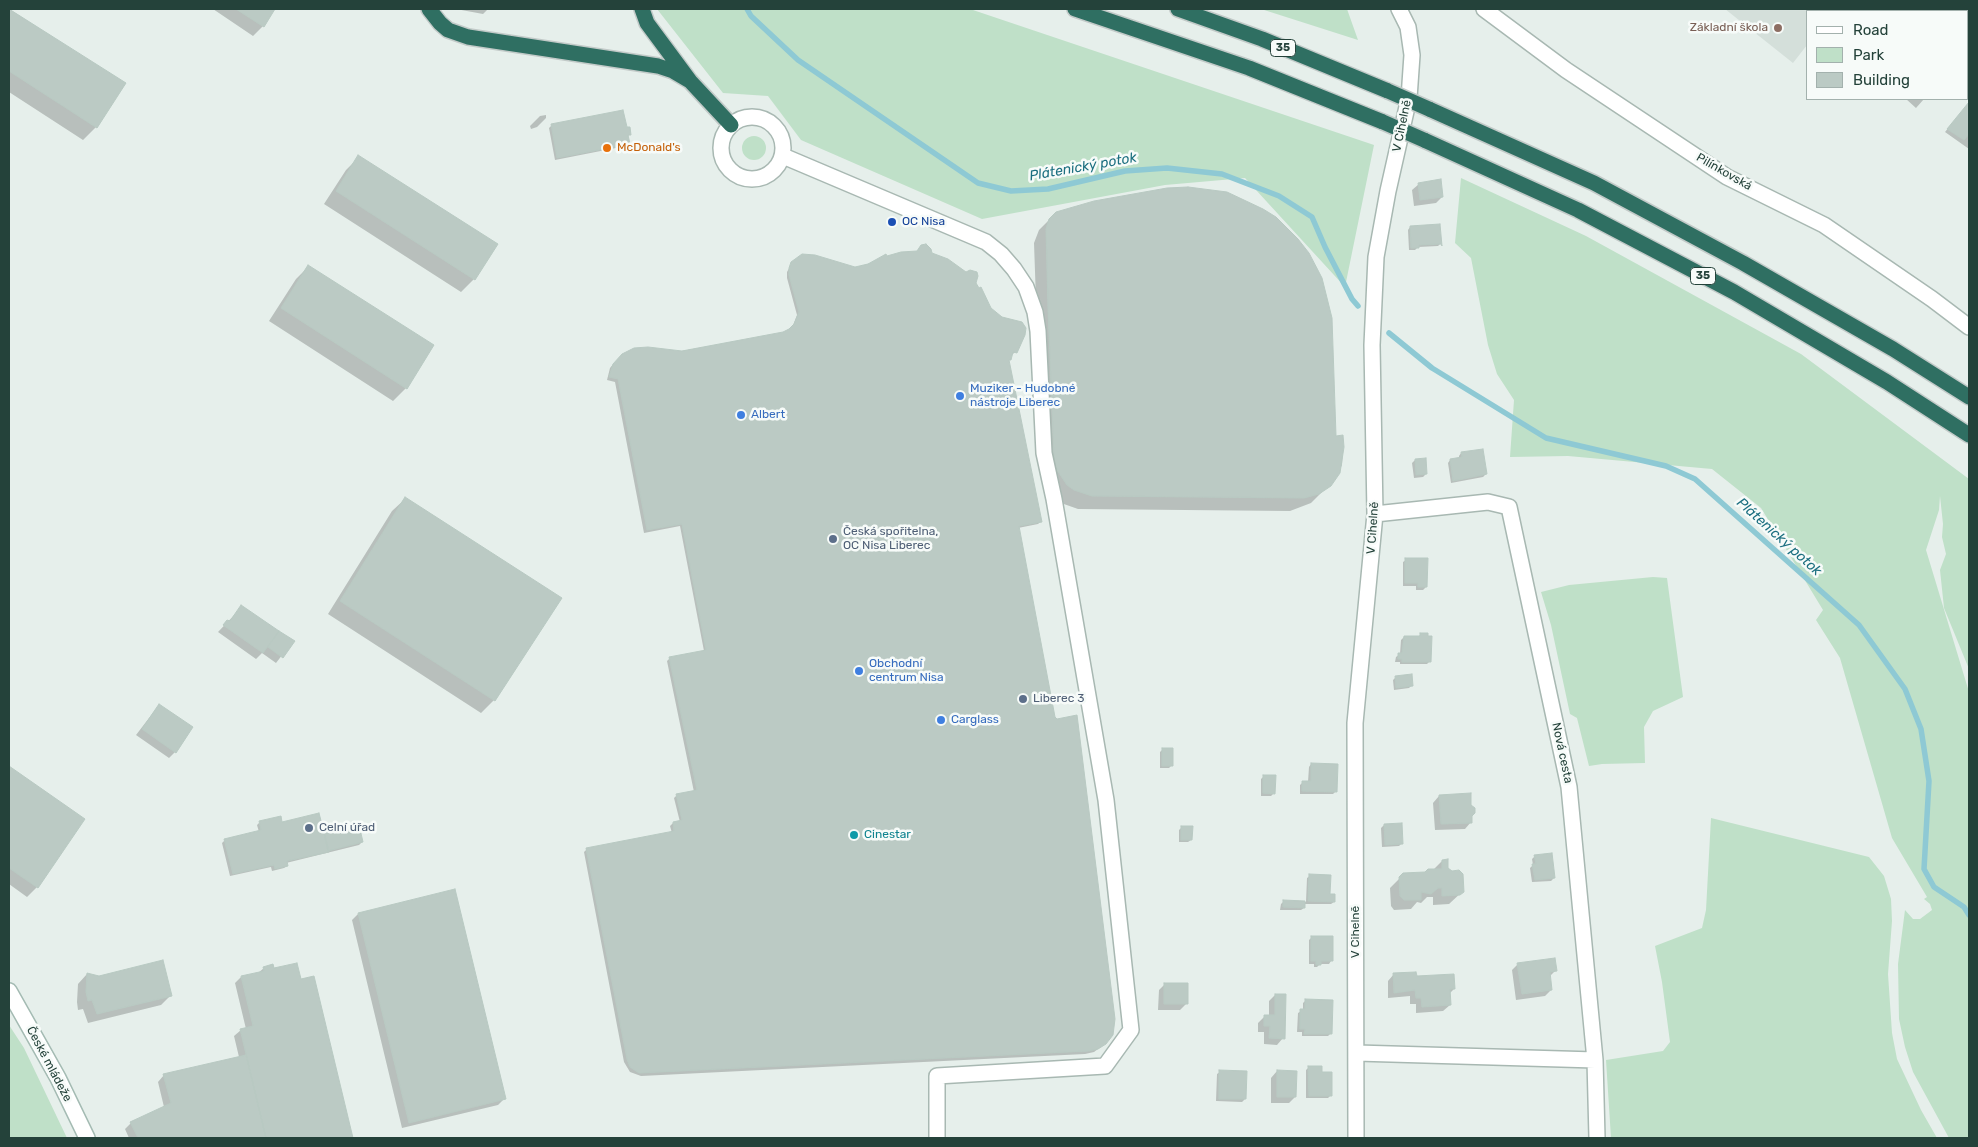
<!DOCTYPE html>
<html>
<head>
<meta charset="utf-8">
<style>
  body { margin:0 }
  #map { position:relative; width:1978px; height:1147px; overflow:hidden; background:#e6efeb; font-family:Rubik,sans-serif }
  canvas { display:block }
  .frame { position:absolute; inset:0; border:10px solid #24423a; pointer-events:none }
  .legend { position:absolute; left:1806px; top:10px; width:162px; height:90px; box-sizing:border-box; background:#f7fbf9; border:1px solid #a3b1ad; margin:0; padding:6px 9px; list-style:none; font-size:15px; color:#24423a }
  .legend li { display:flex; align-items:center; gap:10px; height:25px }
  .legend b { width:25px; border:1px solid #a3b1ad }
</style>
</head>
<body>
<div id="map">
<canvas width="1978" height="1147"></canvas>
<div class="frame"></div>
<ul class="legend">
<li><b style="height:6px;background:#fff"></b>Road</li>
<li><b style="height:14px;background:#bfe0c8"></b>Park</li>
<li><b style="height:14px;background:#bbcac4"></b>Building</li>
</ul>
</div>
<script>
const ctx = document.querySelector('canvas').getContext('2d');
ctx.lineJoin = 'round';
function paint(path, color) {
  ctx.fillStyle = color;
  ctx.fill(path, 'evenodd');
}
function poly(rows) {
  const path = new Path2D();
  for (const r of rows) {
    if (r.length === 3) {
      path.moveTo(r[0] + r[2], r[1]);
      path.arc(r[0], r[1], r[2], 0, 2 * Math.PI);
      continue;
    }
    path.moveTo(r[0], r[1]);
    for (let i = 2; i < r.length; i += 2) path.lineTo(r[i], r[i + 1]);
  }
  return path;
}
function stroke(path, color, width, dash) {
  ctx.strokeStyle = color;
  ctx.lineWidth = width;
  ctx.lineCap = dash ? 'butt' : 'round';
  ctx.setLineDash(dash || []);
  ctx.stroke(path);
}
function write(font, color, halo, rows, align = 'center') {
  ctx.font = font + ' Rubik,sans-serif';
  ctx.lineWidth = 5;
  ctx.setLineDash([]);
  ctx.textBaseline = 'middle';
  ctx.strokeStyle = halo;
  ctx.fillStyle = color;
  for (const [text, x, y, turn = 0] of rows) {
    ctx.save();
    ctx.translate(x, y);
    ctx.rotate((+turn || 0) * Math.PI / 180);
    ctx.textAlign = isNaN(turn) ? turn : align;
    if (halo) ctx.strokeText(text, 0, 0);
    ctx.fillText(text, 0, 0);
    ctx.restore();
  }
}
const built = poly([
  [1725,9,1836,9,1834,11,1807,11,1807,45,1793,63]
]);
const green = poly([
  [657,9,970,9,1374,145,1345,287,1245,178,1165,185,982,219,801,140,768,96,723,93],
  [1261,9,1347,9,1358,40],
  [754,148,12],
  [1461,178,1586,236,1801,354,1969,479,1969,669,1944,608,1940,570,1946,554,1942,537,1943,524,1940,496,1939,510,1926,550,1969,692,1969,1138,1949,1138,1913,1072,1905,1047,1899,1019,1898,964,1905,910,1913,919,1920,919,1932,910,1930,904,1924,899,1927,897,1892,838,1840,658,1816,620,1823,610,1761,508,1712,469,1568,456,1510,457,1514,400,1497,374,1488,345,1471,258,1455,243],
  [1653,577,1667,578,1683,697,1653,711,1644,727,1645,763,1602,764,1589,766,1577,718,1570,714,1551,625,1541,592,1569,585],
  [1711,818,1869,857,1884,876,1891,899,1892,921,1888,974,1892,1033,1897,1059,1921,1110,1937,1138,1611,1138,1606,1060,1663,1051,1670,1042,1662,982,1655,946,1702,928,1706,910],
  [9,1025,24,1048,67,1138,9,1138]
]);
const shadow = poly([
  [9,9,125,84,96,127,83,140,9,92],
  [213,9,274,9,263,26,253,36],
  [456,9,488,9,483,14],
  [1840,9,1863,9,1866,11,1838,11],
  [1906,99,1924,99,1916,108],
  [1969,103,1969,152,1968,151,1969,149,1945,132],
  [546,115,546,118,537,127,531,129,530,126,540,116],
  [552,125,626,129,630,134,627,137,629,144,626,146,555,160,549,128],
  [359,157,474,279,461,292,324,204,346,170],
  [1419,184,1442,197,1436,203,1414,206,1412,190],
  [1052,217,1321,278,1331,318,1335,437,1343,447,1342,465,1335,479,1311,503,1290,511,1078,509,1061,503,1042,472,1034,243,1039,230],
  [1410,227,1441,243,1438,246,1418,247,1415,250,1409,250,1408,230],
  [931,254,975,283,1016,352,1011,355,1008,361,1041,521,1038,524,1018,528,1102,1046,1094,1052,1085,1054,641,1076,630,1072,624,1062,584,852,587,849,672,833,670,826,673,823,680,822,674,798,677,795,694,792,667,661,670,658,704,651,680,526,644,533,615,382,607,380,610,368,614,363,783,333,792,328,797,315,787,278,787,272,792,263,855,268,886,258],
  [309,266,406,388,393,401,269,321,296,279],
  [1461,453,1486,474,1483,477,1451,483,1448,463,1450,460,1459,459,1459,456],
  [1415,460,1426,474,1423,477,1414,478,1412,463],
  [405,499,494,700,481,713,328,614,392,511],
  [1406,560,1426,587,1423,590,1416,590,1416,586,1403,586,1403,562],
  [242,607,293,641,276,663,262,653,256,659,218,632],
  [1421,634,1429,662,1427,664,1400,664,1400,662,1395,662,1396,657,1400,654,1401,640,1404,637,1418,637],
  [1396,677,1412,685,1409,688,1394,690,1393,680],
  [159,705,175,752,169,758,136,735],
  [1163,749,1172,765,1169,768,1160,768,1160,752],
  [1311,764,1336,791,1333,794,1300,794,1300,785,1303,782,1308,782,1309,767],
  [9,767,83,820,37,887,27,897,9,884],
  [1264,776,1274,793,1271,796,1261,796,1261,779],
  [1439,796,1471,816,1471,822,1465,829,1435,830,1433,803],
  [260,822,282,823,323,834,362,842,359,845,286,863,287,866,284,868,272,871,271,867,230,876,222,843,225,840,259,832,257,825],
  [1384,825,1402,843,1399,846,1382,847,1381,828],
  [1182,827,1191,840,1188,842,1179,842,1179,830],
  [1535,856,1554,878,1551,881,1532,882,1530,868,1533,865,1532,859],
  [1442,861,1463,891,1449,904,1433,905,1433,897,1427,897,1421,903,1417,902,1411,909,1394,910,1391,906,1390,888,1404,874,1425,874,1433,870],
  [1310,876,1334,902,1331,904,1304,904,1304,908,1301,910,1280,910,1281,904,1284,901,1306,902,1307,878],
  [358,914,505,1098,498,1105,402,1128,352,920],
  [1312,937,1331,961,1329,964,1320,964,1317,967,1314,967,1314,964,1309,964,1309,940],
  [1518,964,1556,970,1549,977,1551,990,1545,996,1516,1000,1512,970],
  [264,968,300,981,313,978,351,1138,129,1138,125,1129,131,1123,164,1107,158,1082,164,1075,239,1057,234,1036,241,1030,246,1029,235,983,241,977,258,973],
  [87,974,100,977,170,996,161,1005,88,1023,83,1009,78,1010,77,1002,78,984],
  [1394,974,1415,978,1454,989,1449,994,1450,1005,1443,1011,1416,1013,1416,1004,1410,1004,1410,996,1388,998,1388,981],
  [1165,984,1186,1004,1180,1010,1158,1010,1159,990],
  [1275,995,1283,1038,1277,1045,1264,1044,1264,1032,1258,1032,1258,1023,1265,1016,1269,1016,1269,1001],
  [1306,1000,1331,1033,1328,1036,1302,1036,1302,1032,1297,1032,1298,1013,1303,1010,1303,1003],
  [1309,1067,1321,1073,1331,1095,1328,1098,1306,1098,1306,1070],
  [1277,1071,1295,1097,1289,1103,1271,1103,1271,1078],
  [1220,1072,1245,1099,1242,1102,1216,1101,1217,1074]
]);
const stream = poly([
  [747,9,751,16,798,60,978,183,1011,191,1048,189,1125,171,1167,168,1222,174,1279,196,1312,217,1325,247,1352,299,1358,306],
  [1389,333,1432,368,1546,438,1666,466,1695,479,1859,625,1905,689,1921,729,1929,781,1924,869,1934,887,1964,907,1969,915]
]);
const building = poly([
  [9,9,126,83,97,128,9,71,9,9],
  [236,9,275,9,264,27,236,9],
  [1839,9,1865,9,1863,11,1837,11,1839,9],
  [1969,102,1969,134,1964,140,1947,129,1969,102],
  [623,110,627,127,630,127,631,135,628,135,630,144,557,158,551,124,623,110],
  [358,155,498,244,475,280,336,191,358,155],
  [1441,179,1443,197,1420,200,1418,183,1441,179],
  [1188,187,1227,192,1263,209,1276,217,1298,239,1309,253,1322,278,1332,318,1336,436,1343,435,1344,447,1340,473,1331,486,1319,494,1304,498,1092,496,1074,490,1067,485,1057,470,1054,459,1048,308,1046,229,1049,219,1056,212,1094,201,1167,188,1188,187],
  [1440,224,1442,246,1441,244,1419,245,1419,248,1411,248,1410,226,1440,224],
  [926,244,931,249,932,253,948,259,966,272,970,270,977,272,978,276,976,283,979,288,981,287,991,308,1002,317,1022,322,1026,328,1025,335,1017,353,1013,352,1011,360,1009,360,1042,522,1019,526,1055,717,1057,719,1077,715,1115,1019,1113,1035,1106,1044,1098,1049,1088,1051,639,1073,630,1067,627,1059,586,848,674,831,673,822,682,820,676,794,697,790,669,657,706,650,682,524,647,530,618,379,609,377,613,364,622,354,634,348,648,347,682,351,783,332,789,329,794,324,799,312,789,275,789,268,791,262,802,254,815,255,855,267,868,264,886,254,887,256,901,252,917,251,921,245,926,244],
  [308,265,434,345,407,389,281,308,308,265],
  [1483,449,1487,474,1453,481,1450,459,1462,457,1461,452,1483,449],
  [1426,458,1427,474,1416,475,1415,459,1426,458],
  [405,497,562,598,495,701,340,601,405,497],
  [1405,558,1428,558,1427,587,1418,587,1418,583,1405,583,1405,558],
  [241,605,279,631,263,653,223,625,227,620,230,621,241,605],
  [279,631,295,641,283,658,268,647,279,631],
  [1420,633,1428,633,1428,636,1432,636,1431,662,1402,662,1402,659,1398,659,1398,653,1402,653,1404,636,1420,636,1420,633],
  [1412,674,1413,686,1396,688,1395,676,1412,674],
  [159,704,193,727,176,753,142,729,159,704],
  [1162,748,1173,748,1173,766,1162,766,1162,748],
  [1311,763,1338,764,1337,792,1302,791,1302,781,1311,781,1311,763],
  [9,766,85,819,38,888,9,868,9,766],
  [1263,775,1276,775,1275,794,1263,793,1263,775],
  [1471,793,1471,805,1475,808,1475,813,1472,816,1472,823,1441,824,1439,795,1471,793],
  [319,813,329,852,287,861,288,866,275,869,274,865,233,874,224,839,261,830,259,821,281,816,282,822,319,813],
  [1402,823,1403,844,1385,845,1384,824,1402,823],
  [359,825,363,842,328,851,324,833,359,825],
  [1181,826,1193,826,1192,840,1181,840,1181,826],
  [1552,853,1555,878,1535,880,1532,864,1536,864,1534,855,1552,853],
  [1448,859,1448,868,1452,871,1459,870,1463,874,1464,892,1460,895,1442,896,1442,888,1438,888,1431,894,1421,892,1421,900,1404,900,1400,896,1399,877,1403,873,1425,872,1428,869,1442,869,1442,860,1448,859],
  [1309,874,1331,875,1330,894,1335,894,1335,902,1308,901,1309,874],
  [455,889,506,1099,409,1123,358,913,455,889],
  [1283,900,1305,901,1305,908,1283,907,1283,900],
  [1311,936,1333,936,1333,961,1321,961,1321,965,1316,965,1316,961,1311,961,1311,936],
  [1555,958,1557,971,1550,972,1552,990,1522,994,1517,963,1555,958],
  [163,960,172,996,97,1014,92,1000,88,1001,86,992,87,973,99,976,163,960],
  [297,963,301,979,314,976,353,1138,266,1138,240,1029,253,1026,241,976,264,971,263,967,273,964,274,968,297,963],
  [1416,972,1417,976,1454,974,1455,989,1450,989,1451,1005,1422,1007,1421,998,1416,998,1415,990,1394,993,1393,973,1416,972],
  [1164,983,1188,983,1188,1004,1164,1004,1164,983],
  [1275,994,1286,994,1285,1039,1269,1038,1270,1026,1264,1026,1264,1015,1275,1015,1275,994],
  [1305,999,1333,1000,1332,1034,1304,1034,1305,1029,1300,1029,1300,1009,1305,1009,1305,999],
  [246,1055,266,1138,138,1138,130,1122,171,1103,163,1074,246,1055],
  [1308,1066,1322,1066,1322,1072,1332,1072,1332,1096,1309,1096,1308,1066],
  [1219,1070,1247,1071,1246,1099,1219,1099,1219,1070],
  [1277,1070,1297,1071,1296,1097,1277,1097,1277,1070]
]);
const street = poly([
  [1484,9,1566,70,1727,177,1824,225,1932,299,1969,327],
  [1920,9,1923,11],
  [1967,38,1969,35],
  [752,148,31],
  [783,156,986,242,1001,254,1014,269,1026,287,1035,312,1038,331,1044,453,1054,499,1106,800,1131,1030,1105,1066,937,1076,937,1138],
  [1375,514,1488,502,1509,507,1569,787,1595,1060,1597,1138],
  [1357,1053,1595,1060],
  [1356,1138,1355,723,1375,514,1372,345,1376,257,1388,191,1409,98,1412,55,1408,27,1399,9]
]);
const secondary = poly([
  [9,991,58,1078,87,1138]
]);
const highway = poly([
  [429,9,440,23,448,30,468,37,658,66,673,71,690,81],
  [642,9,647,23,690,81,731,125],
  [1075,9,1249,68,1383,122],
  [1178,9,1262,39,1388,91],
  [1429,109,1594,183,1743,263,1893,349,1969,397],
  [1424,140,1578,210,1734,292,1887,382,1969,435]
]);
const highwayBridge = poly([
  [1388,91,1429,109],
  [1383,122,1424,140]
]);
const markers = [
  [1778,28,5,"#8d6e63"],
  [607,148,5,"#e8710a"],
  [892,222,5,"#1a4fb4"],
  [960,396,5,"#3f7fe0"],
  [741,415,5,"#3f7fe0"],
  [833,539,5,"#5c6f8a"],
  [859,671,5,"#3f7fe0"],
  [1023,699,5,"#5c6f8a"],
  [941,720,5,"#3f7fe0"],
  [309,828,5,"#5c6f8a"],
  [854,835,5,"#0f9aa8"]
];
const shields = [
  [1283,48,25],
  [1703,276,25]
];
const shieldNames = [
  ["35",1283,48],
  ["35",1703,276]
];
const educationNames = [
  ["Základní škola",1768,28]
];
const streetNames = [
  ["V Cihelně",1402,126,-78],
  ["Pilínkovská",1724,172,30],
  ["V Cihelně",1373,528,-86],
  ["Nová cesta",1562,753,78],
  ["V Cihelně",1356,932,-90],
  ["České mládeže",49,1064,62]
];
const foodNames = [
  ["McDonald's",617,148]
];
const transitNames = [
  ["OC Nisa",902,222]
];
const shopNames = [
  ["Muziker - Hudobné",970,389],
  ["nástroje Liberec",970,403],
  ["Albert",751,415],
  ["Obchodní",869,664],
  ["centrum Nisa",869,678],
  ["Carglass",951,720]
];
const serviceNames = [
  ["Česká spořitelna,",843,532],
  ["OC Nisa Liberec",843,546],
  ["Liberec 3",1033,699],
  ["Celní úřad",319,828]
];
const cultureNames = [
  ["Cinestar",864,835]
];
const waterNames = [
  ["Plátenický potok",1083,167,-10],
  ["Plátenický potok",1779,537,42]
];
paint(built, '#d4dfda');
paint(green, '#bfe0c8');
paint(shadow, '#0003');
stroke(stream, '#8ec9d4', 5.5);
paint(building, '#bbcac4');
stroke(building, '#b8c9c2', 1);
stroke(street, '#a8b8b2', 18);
stroke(secondary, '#a4bbb3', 18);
stroke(highway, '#c2cac8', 18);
stroke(street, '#fff', 15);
stroke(secondary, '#fff', 15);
stroke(highway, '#2f6f62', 15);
stroke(highwayBridge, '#c2cac8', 18, []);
stroke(highwayBridge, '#2f6f62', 15);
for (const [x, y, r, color] of markers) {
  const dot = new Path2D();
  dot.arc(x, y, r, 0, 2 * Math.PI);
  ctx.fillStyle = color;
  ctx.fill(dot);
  stroke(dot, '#f7fbf9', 2);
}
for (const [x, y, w] of shields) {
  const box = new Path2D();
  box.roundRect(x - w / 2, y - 8.5, w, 17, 4);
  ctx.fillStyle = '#f7fbf9';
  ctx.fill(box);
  stroke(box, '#24423a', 1);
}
write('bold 11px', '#24423a', null, shieldNames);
write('12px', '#785e54', '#f7fbf9', educationNames, 'right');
write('12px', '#24423a', '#f7fbf9', streetNames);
write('12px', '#c56008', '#f7fbf9', foodNames, 'left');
write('12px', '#164399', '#f7fbf9', transitNames, 'left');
write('12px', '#366cbe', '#f7fbf9', shopNames, 'left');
write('12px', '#4e5e75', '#f7fbf9', serviceNames, 'left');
write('12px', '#0d838f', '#f7fbf9', cultureNames, 'left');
write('italic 14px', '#1c6f80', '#f7fbf9', waterNames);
</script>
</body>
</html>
